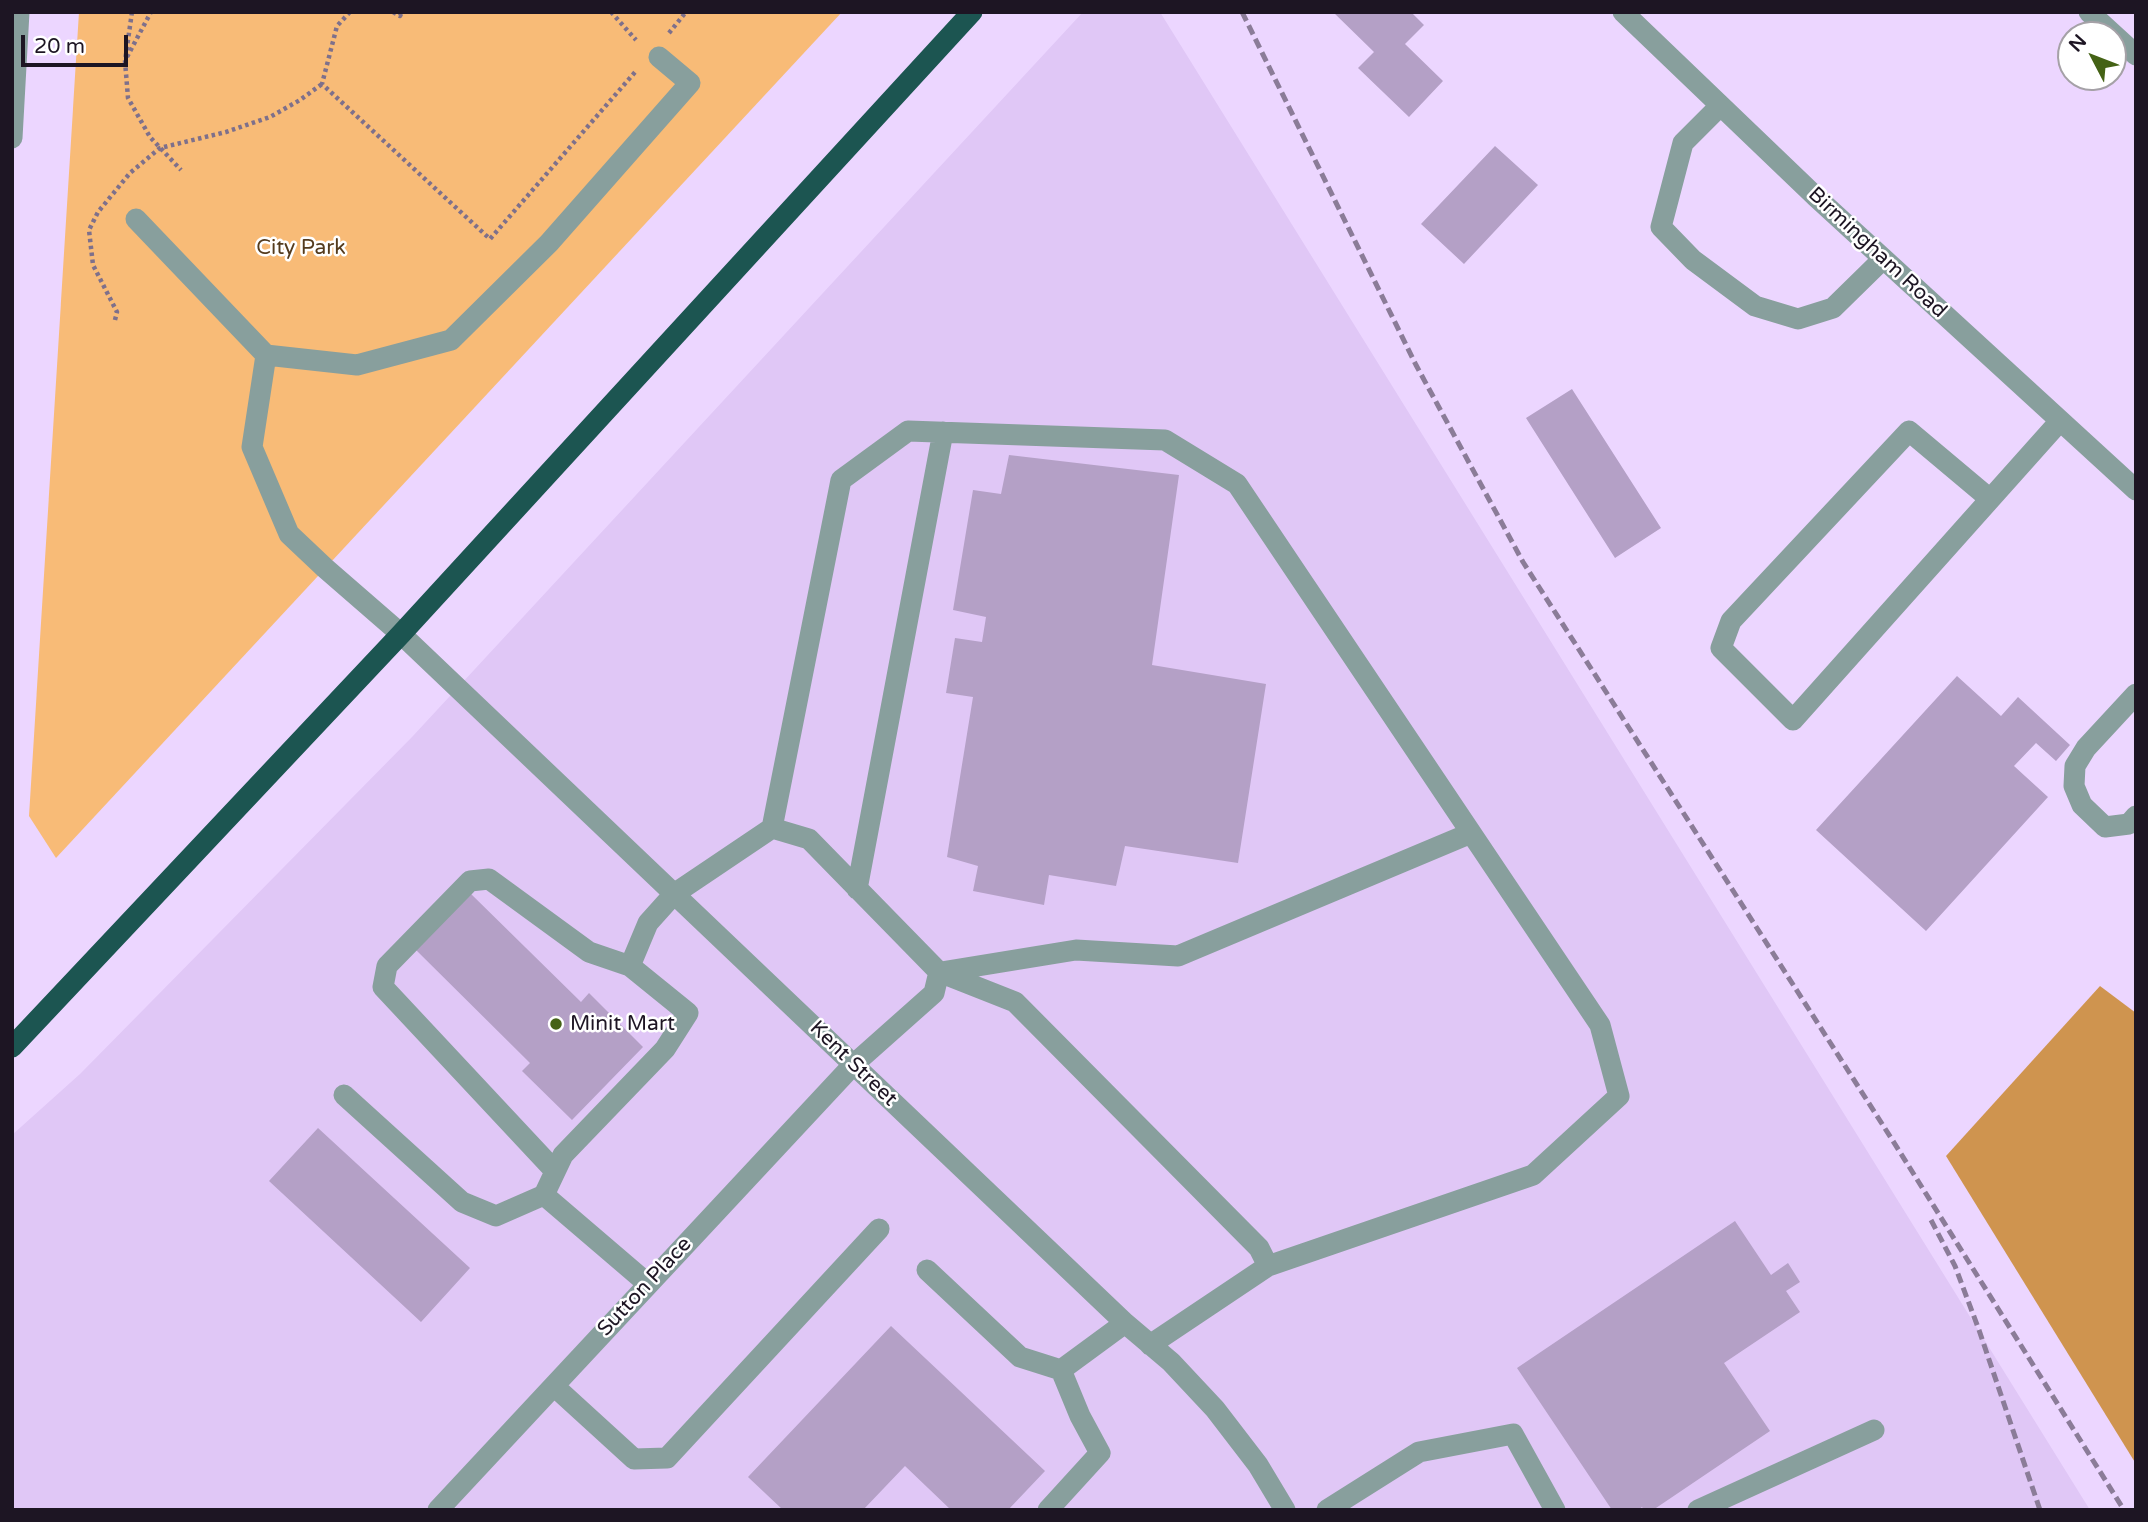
<!DOCTYPE html>
<html>
<head>
<meta charset="utf-8">
<style>
  body { margin:0 }
  #map { position:relative; width:2148px; height:1522px; overflow:hidden; background:#ecd6ff; font-family:"Varela Round",sans-serif }
  canvas { display:block }
  .frame { position:absolute; inset:0; border:14px solid #1d1523; pointer-events:none }
  .north { position:absolute; left:2057px; top:21px; width:70px; height:70px; box-sizing:border-box; background:#fff; border:2px solid #a5a1a7; border-radius:50%; rotate:312deg; font-size:19px; font-weight:700; line-height:28px; text-align:center; color:#1d1523 }
  .north::after { content:''; display:block; margin:auto; width:24px; height:32px; background:#446215; clip-path:polygon(50% 0,100% 100%,50% 72%,0 100%) }
  .scale { position:absolute; left:21px; top:35px; width:107px; height:32px; box-sizing:border-box; border:4px solid #1d1523; border-top:0; padding-left:9px; font-size:21px; line-height:24px; white-space:nowrap; color:#1d1523; -webkit-text-stroke:5px #fff; paint-order:stroke }
</style>
</head>
<body>
<div id="map">
<canvas width="2148" height="1522"></canvas>
<div class="frame"></div>
<div class="north">N</div>
<div class="scale">20 m</div>
</div>
<script>
const ctx = document.querySelector('canvas').getContext('2d');
ctx.lineJoin = 'round';
function paint(path, color) {
  ctx.fillStyle = color;
  ctx.fill(path, 'evenodd');
}
function poly(rows) {
  const path = new Path2D();
  for (const r of rows) {
    path.moveTo(r[0], r[1]);
    for (let i = 2; i < r.length; i += 2) path.lineTo(r[i], r[i + 1]);
  }
  return path;
}
function stroke(path, color, width, dash) {
  ctx.strokeStyle = color;
  ctx.lineWidth = width;
  ctx.lineCap = dash ? 'butt' : 'round';
  ctx.setLineDash(dash || []);
  ctx.stroke(path);
}
function write(font, color, halo, rows, align = 'center') {
  ctx.font = font + ' "Varela Round",sans-serif';
  ctx.lineWidth = 5;
  ctx.setLineDash([]);
  ctx.textBaseline = 'middle';
  ctx.strokeStyle = halo;
  ctx.fillStyle = color;
  for (const [text, x, y, turn = 0] of rows) {
    ctx.save();
    ctx.translate(x, y);
    ctx.rotate((+turn || 0) * Math.PI / 180);
    ctx.textAlign = isNaN(turn) ? turn : align;
    if (halo) ctx.strokeText(text, 0, 0);
    ctx.fillText(text, 0, 0);
    ctx.restore();
  }
}
const built = poly([
  [1083,12,1160,12,2090,1510,12,1510,12,1135,80,1074,412,737]
]);
const green = poly([
  [79,12,842,12,56,858,29,816]
]);
const forest = poly([
  [2100,986,2136,1013,2136,1464,1946,1156]
]);
const building = poly([
  [1333,12,1411,12,1424,25,1405,44,1443,81,1409,117,1358,68,1374,52],
  [1495,146,1538,185,1464,264,1421,224],
  [1572,389,1661,528,1615,558,1526,418],
  [1009,455,1179,475,1152,665,1266,684,1238,863,1125,846,1116,886,1049,875,1044,905,973,891,978,866,947,857,973,697,946,693,955,638,982,642,986,617,953,610,973,490,1001,494],
  [1957,676,2001,716,2018,697,2070,745,2056,761,2036,743,2014,766,2048,797,1926,931,1816,830],
  [470,893,581,1002,589,993,643,1047,572,1120,522,1071,530,1063,415,949],
  [318,1128,470,1268,421,1322,269,1181],
  [1735,1221,1771,1275,1788,1263,1800,1282,1786,1291,1800,1312,1724,1363,1770,1431,1653,1510,1644,1510,1642,1507,1638,1510,1612,1510,1517,1368],
  [891,1326,1045,1471,1008,1510,951,1510,905,1466,863,1510,783,1510,748,1477]
]);
const path = poly([
  [132,12,125,61,128,98,150,137,181,170],
  [350,12,337,26,322,84,490,239,636,71],
  [393,12,400,16,402,12],
  [611,12,636,40],
  [669,33,686,12],
  [127,57,151,12],
  [115,320,117,312,93,265,89,230,98,212,130,173,160,148,226,132,270,117,300,100,322,84]
]);
const minor = poly([
  [1623,12,1815,196,2136,490],
  [2089,12,2136,55],
  [1720,106,1683,143,1661,227,1693,260,1755,306,1798,319,1833,308,1883,259],
  [12,138,19,12],
  [136,219,266,355,252,447,289,534,325,568,401,634,1125,1323,1171,1362,1215,1409,1258,1465,1285,1510],
  [266,355,357,365,451,340,549,243,690,83,659,57],
  [1990,499,1909,431,1731,621,1721,648,1793,720,2060,421],
  [2136,694,2086,748,2075,766,2074,786,2082,805,2105,827,2129,824,2136,816],
  [772,828,841,480,908,431,1165,440,1237,484,1600,1025,1619,1096,1533,1175,1268,1266],
  [857,889,943,432],
  [939,972,1015,1002,1259,1248,1268,1266,1150,1345],
  [941,972,1076,950,1178,956,1471,833],
  [344,1095,462,1202,496,1216,544,1195,563,1155,665,1049,688,1013,630,966,648,923,674,894,772,828,809,839,939,972,934,993,853,1065,438,1510],
  [555,1171,383,987,387,966,470,881,489,879,589,952,630,966],
  [544,1195,648,1284],
  [927,1270,1020,1357,1061,1370,1125,1323],
  [554,1386,634,1459,667,1458,879,1229],
  [1048,1510,1100,1453,1080,1416,1061,1370],
  [1327,1510,1419,1452,1513,1434,1555,1510],
  [1698,1510,1874,1430]
]);
const highway = poly([
  [12,1047,401,634,972,12]
]);
const rail = poly([
  [1242,12,1416,365,1523,562,1893,1141,2124,1510],
  [1931,1220,1955,1266,1979,1330,2040,1510]
]);
const markers = [
  [556,1024,7,"#446215"]
];
const parkNames = [
  ["City Park",301,248]
];
const streetNames = [
  ["Birmingham Road",1877,253,43],
  ["Kent Street",853,1064,44],
  ["Sutton Place",645,1287,-47]
];
const poiNames = [
  ["Minit Mart",570,1024]
];
paint(built, '#e0c7f6');
paint(green, '#f8bb77');
paint(forest, '#cf944f');
paint(building, '#b4a0c6');
stroke(path, '#7e708b', 4.5, [3.5, 3.5]);
stroke(minor, '#889f9d', 21);
stroke(highway, '#1c5551', 21);
stroke(rail, '#8b7c98', 5, [10, 5]);
for (const [x, y, r, color] of markers) {
  const dot = new Path2D();
  dot.arc(x, y, r, 0, 2 * Math.PI);
  ctx.fillStyle = color;
  ctx.fill(dot);
  stroke(dot, '#fff', 2.5);
}
write('21px', '#543b1d', '#fff', parkNames);
write('21px', '#1d1523', '#fff', streetNames);
write('21px', '#1d1523', '#fff', poiNames, 'left');
</script>
</body>
</html>
